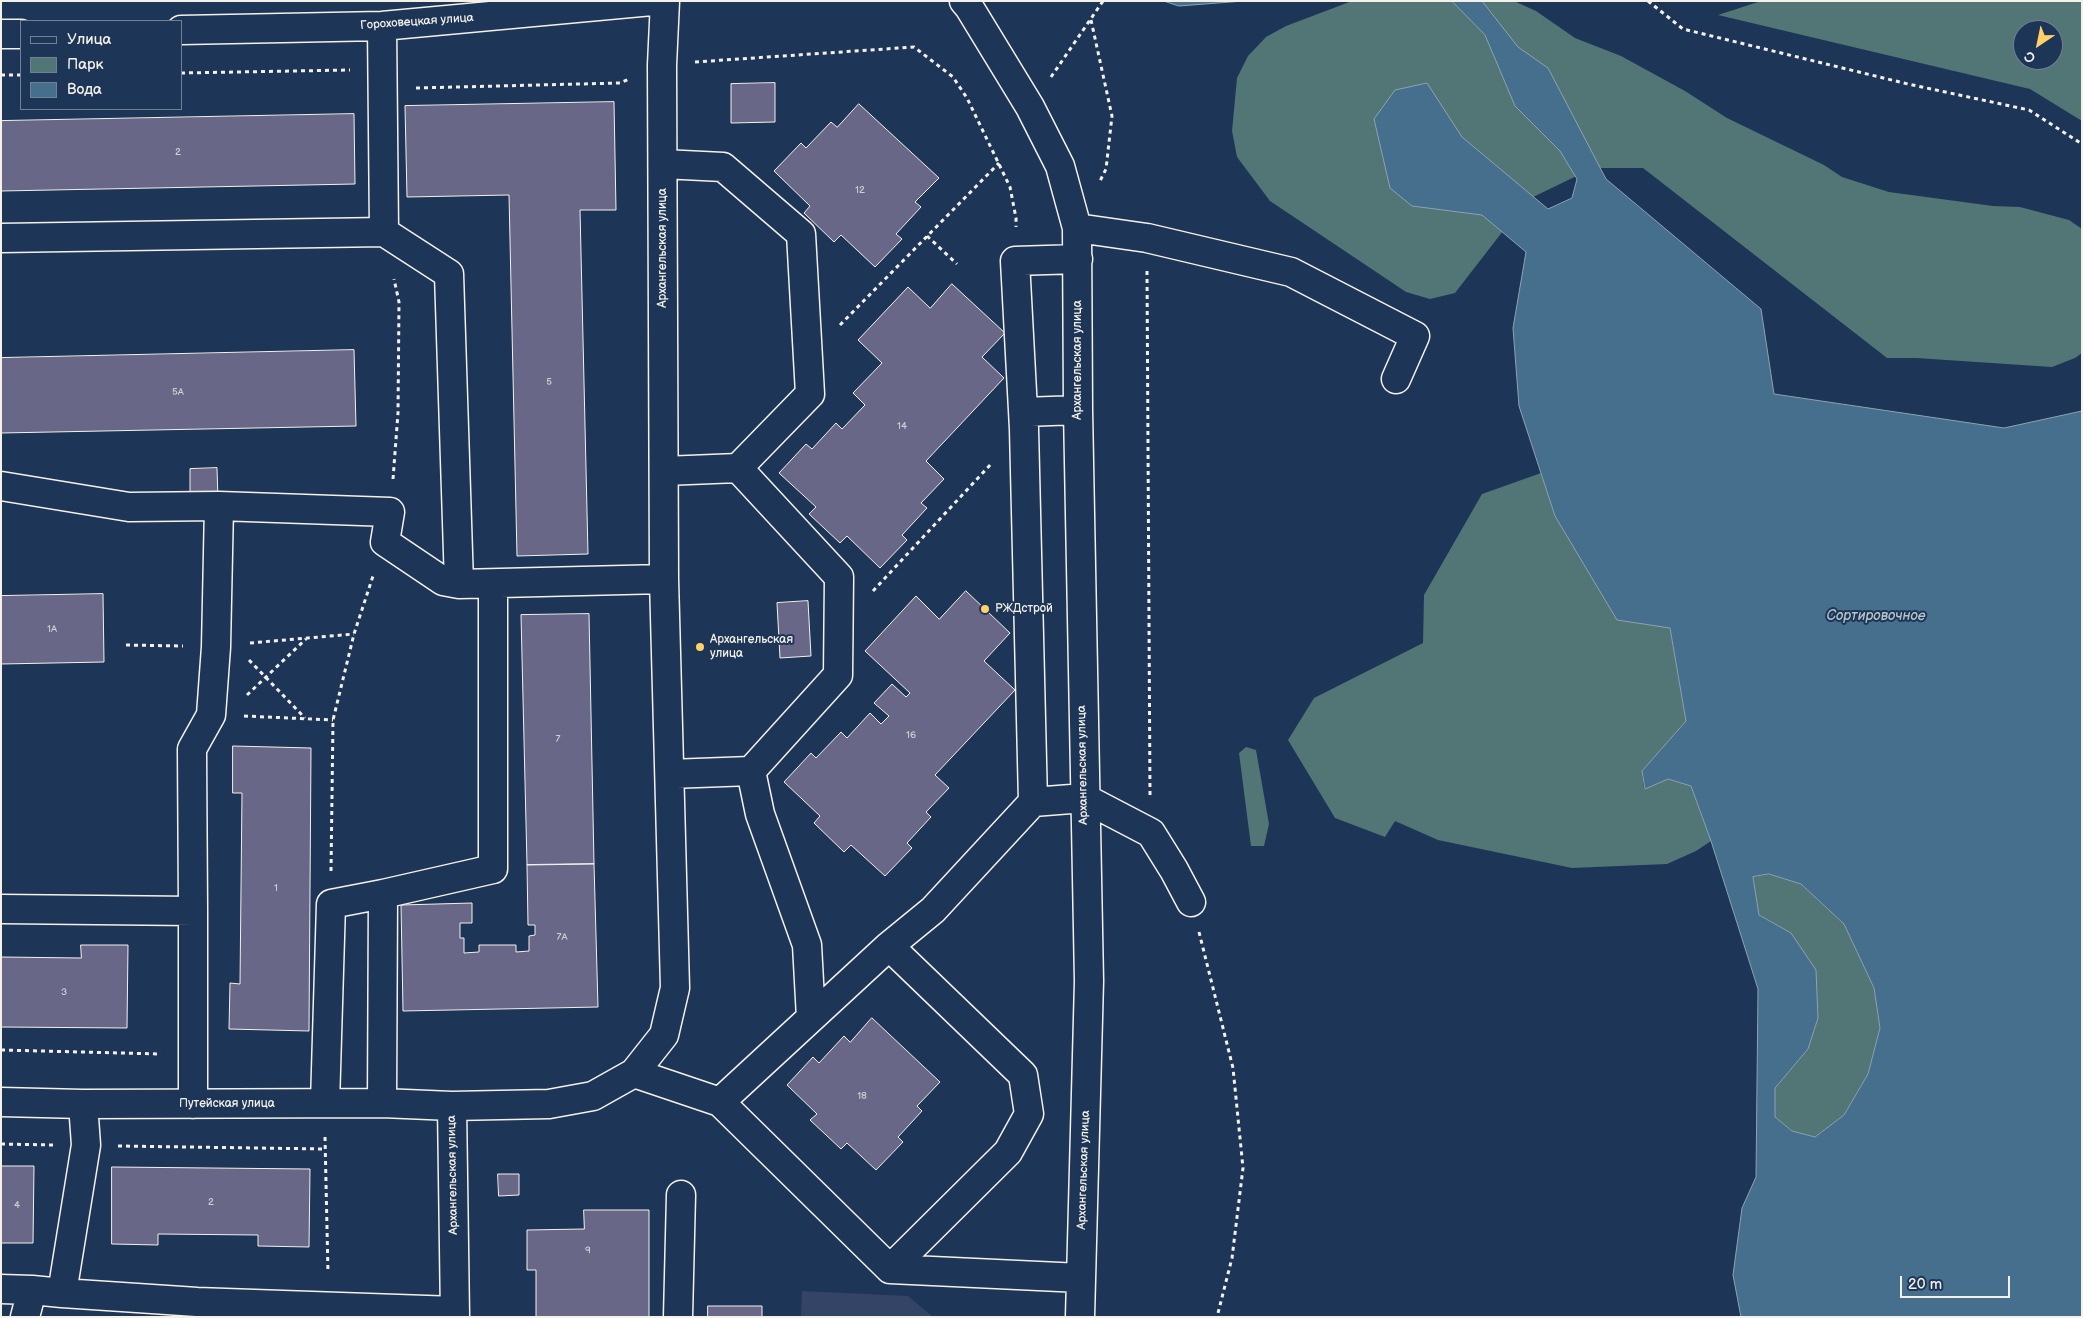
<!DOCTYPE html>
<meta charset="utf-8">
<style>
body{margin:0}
#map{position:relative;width:2083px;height:1318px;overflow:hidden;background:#1d3557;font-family:"Balsamiq Sans",sans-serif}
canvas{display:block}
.frame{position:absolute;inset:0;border:2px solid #f4f1e8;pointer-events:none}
.legend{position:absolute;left:20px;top:20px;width:162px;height:90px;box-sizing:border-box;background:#1d3557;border:1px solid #738091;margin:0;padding:6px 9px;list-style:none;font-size:15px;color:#f4f1e8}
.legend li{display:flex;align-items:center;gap:10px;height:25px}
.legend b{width:25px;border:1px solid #738091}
.north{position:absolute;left:2013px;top:20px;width:50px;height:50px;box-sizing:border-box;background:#1d3557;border:1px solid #738091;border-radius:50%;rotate:214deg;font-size:14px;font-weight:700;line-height:20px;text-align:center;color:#f4f1e8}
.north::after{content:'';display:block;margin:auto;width:18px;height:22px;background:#ffd166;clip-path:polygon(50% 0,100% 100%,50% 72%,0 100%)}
.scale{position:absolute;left:1900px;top:1276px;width:110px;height:22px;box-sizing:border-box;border:2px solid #f4f1e8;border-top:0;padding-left:6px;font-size:15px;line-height:18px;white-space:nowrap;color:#f4f1e8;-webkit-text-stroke:4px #1d3557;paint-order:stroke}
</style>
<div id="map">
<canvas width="2083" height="1318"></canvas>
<div class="frame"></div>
<ul class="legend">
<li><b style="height:6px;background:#1d3557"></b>Улица</li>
<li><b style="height:14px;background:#527576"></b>Парк</li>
<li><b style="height:14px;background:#466f8e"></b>Вода</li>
</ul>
<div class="north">С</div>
<div class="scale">20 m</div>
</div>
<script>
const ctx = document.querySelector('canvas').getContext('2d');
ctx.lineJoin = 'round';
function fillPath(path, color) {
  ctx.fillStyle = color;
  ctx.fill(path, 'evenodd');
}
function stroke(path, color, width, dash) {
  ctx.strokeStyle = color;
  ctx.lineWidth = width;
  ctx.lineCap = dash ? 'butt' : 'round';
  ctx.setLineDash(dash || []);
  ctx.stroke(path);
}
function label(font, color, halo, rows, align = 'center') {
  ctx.font = font + ' "Balsamiq Sans",sans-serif';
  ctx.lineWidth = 4;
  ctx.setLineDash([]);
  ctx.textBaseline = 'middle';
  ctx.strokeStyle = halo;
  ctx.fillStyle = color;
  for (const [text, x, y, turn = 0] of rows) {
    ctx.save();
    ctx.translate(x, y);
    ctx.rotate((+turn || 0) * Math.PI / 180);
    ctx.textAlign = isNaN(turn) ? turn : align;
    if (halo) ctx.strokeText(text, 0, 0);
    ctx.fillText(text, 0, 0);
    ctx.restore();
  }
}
fillPath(new Path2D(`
 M 802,1291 L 908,1296 L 933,1317 L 801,1317 Z`), '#344466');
fillPath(new Path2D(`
 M 1352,1 L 1514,1 L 1536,11 L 1575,38 L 1621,56 L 1685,91 L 1727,118 L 1824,165 L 1842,177 L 1889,192 L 1993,206 L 2020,207 L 2069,220 L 2082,229 L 2082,353 L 2075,358 L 2052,367 L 1916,358 L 1887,358 L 1643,168 L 1593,168 L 1527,200 L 1455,293 L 1430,299 L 1406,292 L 1270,201 L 1237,157 L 1232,131 L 1237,78 L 1248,56 L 1266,37 L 1286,26 Z
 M 1761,1 L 2082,1 L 2082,121 L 2030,89 L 1718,15 ZM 2023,30 L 2053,30 L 2053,60 L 2023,60 Z
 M 1541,473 L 1555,516 L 1670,628 L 1686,721 L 1642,771 L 1644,789 L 1668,779 L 1691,786 L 1711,841 L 1696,851 L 1667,864 L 1572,868 L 1438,840 L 1395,821 L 1385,837 L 1335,818 L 1288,740 L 1314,698 L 1423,643 L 1424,595 L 1482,494 Z
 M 1246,747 L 1256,750 L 1269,824 L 1264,846 L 1251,846 L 1239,753 Z
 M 1769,874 L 1801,884 L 1844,924 L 1874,988 L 1880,1028 L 1868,1074 L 1844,1115 L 1815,1137 L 1792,1131 L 1775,1117 L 1775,1088 L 1808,1049 L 1818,1018 L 1791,933 L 1759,915 L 1753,877 Z`), '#527576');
const water = new Path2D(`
 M 1164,1 L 1244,1 L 1179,6 Z
 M 1452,1 L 1482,1 L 1518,47 L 1548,68 L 1606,179 L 1761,309 L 1774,394 L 2004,428 L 2082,411 L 2082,1317 L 1741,1317 L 1733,1275 L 1742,1208 L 1756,1177 L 1758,989 L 1711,841 L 1691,786 L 1668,779 L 1645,789 L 1642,771 L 1686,721 L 1670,628 L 1617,620 L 1555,516 L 1519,406 L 1513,328 L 1526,252 L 1482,215 L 1412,206 L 1390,188 L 1374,119 L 1395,90 L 1427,83 L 1462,137 L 1548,209 L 1572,198 L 1577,179 L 1560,151 L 1515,106 L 1485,35 ZM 1769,874 L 1801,884 L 1844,924 L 1874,988 L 1880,1028 L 1868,1074 L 1844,1115 L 1815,1137 L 1792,1131 L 1775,1117 L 1775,1088 L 1808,1049 L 1818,1018 L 1816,970 L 1791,933 L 1759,915 L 1753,877 Z`);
fillPath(water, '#466f8e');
stroke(water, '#8ca3b2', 1);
const building = new Path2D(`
 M 775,83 L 775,122 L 731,123 L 731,84 Z
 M 614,102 L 616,210 L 580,210 L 588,554 L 517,556 L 509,195 L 407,197 L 405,106 Z
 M 859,104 L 939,178 L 915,202 L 921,207 L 896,234 L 902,239 L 875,267 L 841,235 L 834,242 L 804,213 L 810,206 L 774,171 L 801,143 L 806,148 L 831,122 L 837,127 Z
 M 354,114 L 355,184 L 1,191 L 1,121 Z
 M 952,284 L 1005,333 L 982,357 L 1004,378 L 926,461 L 944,479 L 921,503 L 927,508 L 902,535 L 907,540 L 880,568 L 847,536 L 840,543 L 809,514 L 816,507 L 779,473 L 806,444 L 812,449 L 836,423 L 842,429 L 865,405 L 853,393 L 882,363 L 858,340 L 908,287 L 930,308 Z
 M 354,350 L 356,426 L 1,433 L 1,358 Z
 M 217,468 L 218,499 L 190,499 L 190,469 Z
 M 966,591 L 1010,633 L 984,661 L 1015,690 L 935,775 L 949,788 L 926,812 L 931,817 L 907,843 L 912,848 L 885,876 L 851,845 L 844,852 L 814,823 L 820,816 L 784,782 L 811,753 L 816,758 L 841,732 L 847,738 L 870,713 L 881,724 L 889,716 L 874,703 L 892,684 L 906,697 L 910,693 L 865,651 L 916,596 L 939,619 Z
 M 103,594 L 104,662 L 1,664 L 1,596 Z
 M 808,601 L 811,656 L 780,658 L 777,603 Z
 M 589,614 L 594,864 L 527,865 L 521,615 Z
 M 233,746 L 311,748 L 309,1031 L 229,1029 L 230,983 L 240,984 L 242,793 L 233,793 Z
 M 594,864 L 598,1007 L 403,1011 L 401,905 L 472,903 L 472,923 L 460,923 L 460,938 L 464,938 L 464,953 L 479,952 L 479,945 L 516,945 L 516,952 L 529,951 L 529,936 L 535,935 L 535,925 L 528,925 L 527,865 Z
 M 81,945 L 128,945 L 127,1028 L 1,1027 L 1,957 L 81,958 Z
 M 872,1018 L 940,1082 L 917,1106 L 922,1111 L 898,1137 L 903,1142 L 876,1170 L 847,1143 L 841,1149 L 810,1120 L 817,1114 L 787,1085 L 813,1057 L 819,1063 L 844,1036 L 850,1042 Z
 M 1,1166 L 34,1166 L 33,1243 L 1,1243 Z
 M 112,1167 L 310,1169 L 309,1247 L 258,1246 L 258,1235 L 158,1234 L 158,1245 L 112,1244 Z
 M 498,1174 L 519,1174 L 519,1195 L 499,1196 Z
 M 584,1210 L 649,1210 L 649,1317 L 536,1317 L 536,1270 L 527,1270 L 527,1230 L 584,1229 Z
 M 708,1306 L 762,1306 L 762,1317 L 708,1317 Z`);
fillPath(building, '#696788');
stroke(building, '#f4f1e8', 1);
const minor = new Path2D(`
 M 964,1 L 969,7 L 1030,107 L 1060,166 L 1077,228 L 1078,410 L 1089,981 L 1080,1317
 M 382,26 L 384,232
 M 181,30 L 382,26 L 652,1
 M 1,34 L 21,34
 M 663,164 L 723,167 L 801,234 L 810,394 L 738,468 L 839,577 L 838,675 L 751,771 L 760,814 L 807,945 L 811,1018
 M 1077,228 L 1147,238 L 1291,272 L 1415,336 L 1396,379
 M 1,238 L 384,232 L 449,274 L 459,584
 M 1024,412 L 1078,410
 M 664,471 L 738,468
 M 1,486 L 129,507 L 219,506 L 216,647 L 211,715 L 192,749 L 193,911
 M 219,506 L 390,512 L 385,542 L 443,581 L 459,584 L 664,579
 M 670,774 L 751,771
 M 1033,802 L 1024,429 L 1015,261 L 1078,259
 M 1,909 L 193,911 L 193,1104
 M 889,946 L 1023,1075 L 1029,1114 L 1008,1152 L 890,1269
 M 634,1073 L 720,1102 L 889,946 L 933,910 L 1033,802 L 1084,798 L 1151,833 L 1174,870 L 1191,902
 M 1,1102 L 83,1104 L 382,1103 L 452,1106 L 549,1104 L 593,1096 L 634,1073 L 664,1035 L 675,988 L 664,579 L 662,65 L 665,1
 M 720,1102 L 890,1269 L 1081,1278
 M 325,1103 L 331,904 L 383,894
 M 382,1103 L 383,894 L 493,869 L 493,584
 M 452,1106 L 455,1317
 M 1,1289 L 32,1290 L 62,1293 L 197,1302 L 455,1311
 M 62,1293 L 86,1145 L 83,1104
 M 25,1317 L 32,1290
 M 678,1317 L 681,1195`);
stroke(minor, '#f4f1e8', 31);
stroke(new Path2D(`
 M 1648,1 L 1683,29 L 1908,84 L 2029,110 L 2082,144
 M 1091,20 L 1112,116 L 1106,169 L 1099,183
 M 695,62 L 914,47 L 953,77 L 967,98 L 1010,187 L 1016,218 L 1016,227
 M 181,73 L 350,70
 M 1,75 L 21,75
 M 1051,77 L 1103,1
 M 416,88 L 620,83 L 629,79
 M 927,236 L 957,264
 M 1147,271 L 1150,795
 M 840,325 L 999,163
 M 393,479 L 398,413 L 399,302 L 394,279
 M 873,591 L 991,464
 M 250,643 L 354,634
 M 126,645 L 183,646
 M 249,660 L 305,718
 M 247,695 L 306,639
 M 244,716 L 333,720
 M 331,871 L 333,720 L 354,634 L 374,573
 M 1199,932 L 1233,1068 L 1243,1168 L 1232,1258 L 1217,1317
 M 1,1050 L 161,1054
 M 325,1137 L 328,1273
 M 1,1144 L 54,1145
 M 118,1146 L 325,1149`), '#f4f1e8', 3, [4, 4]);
stroke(minor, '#1d3557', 28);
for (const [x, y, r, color] of [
 [985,609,5,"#ffd166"],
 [700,647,5,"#ffd166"]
]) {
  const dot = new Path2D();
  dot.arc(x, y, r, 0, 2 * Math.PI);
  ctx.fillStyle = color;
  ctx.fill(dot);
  stroke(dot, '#1d3557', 2);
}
label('10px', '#d1ced0', null, [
 ["2",178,152],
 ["12",860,190],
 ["5",549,382],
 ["5А",178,392],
 ["14",902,426],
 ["1А",52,629],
 ["16",911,735],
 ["7",558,739],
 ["1",276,888],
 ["7А",562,937],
 ["3",64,992],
 ["18",862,1096],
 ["2",211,1202],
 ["4",17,1205],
 ["9",588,1250]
]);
label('12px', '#f4f1e8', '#1d3557', [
 ["Гороховецкая улица",417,22,-4],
 ["Архангельская улица",663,248,-90],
 ["Архангельская улица",1078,360,-90],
 ["Архангельская улица",1083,765,-91],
 ["Путейская улица",227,1104],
 ["Архангельская улица",1084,1170,-88],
 ["Архангельская улица",453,1175,-91]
]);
label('12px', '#f4f1e8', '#1d3557', [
 ["РЖДстрой",995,609],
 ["Архангельская",710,640],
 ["улица",710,654]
], 'left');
label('italic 14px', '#b7c4c8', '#1d3557', [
 ["Сортировочное",1876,616]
]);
</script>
